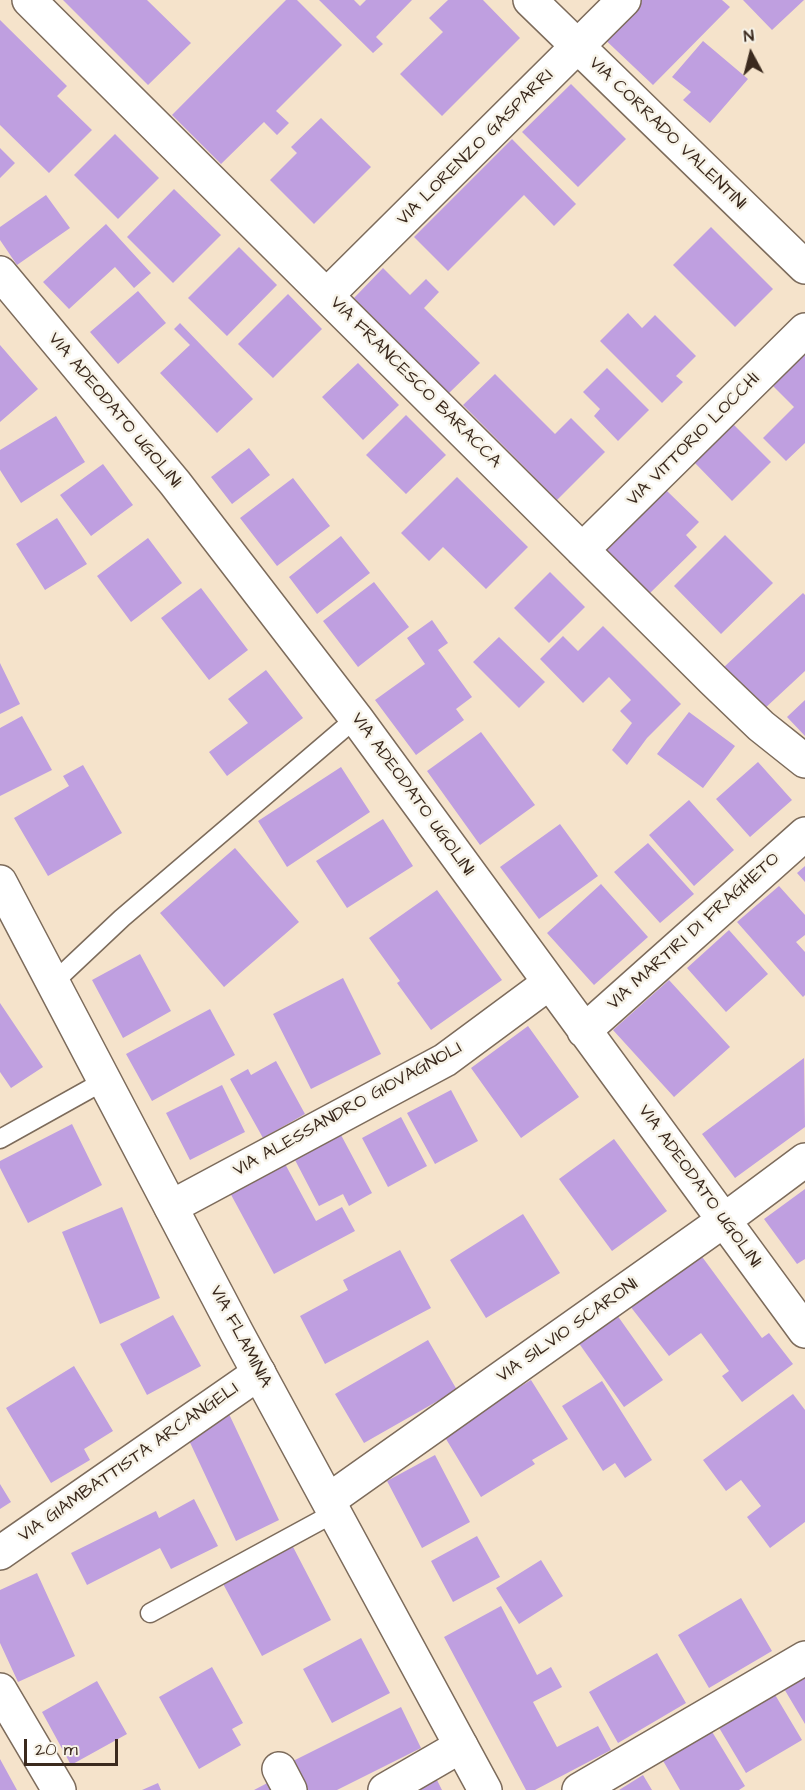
<!DOCTYPE html>
<style>
body{margin:0}
#map{position:relative;width:805px;height:1790px;overflow:hidden;background:#f5e3cb;font-family:"Architects Daughter",sans-serif}
canvas{display:block}
.north{position:absolute;left:721px;top:24px;width:60px;height:60px;-webkit-text-stroke:4px #f7f3e8;paint-order:stroke;rotate:353deg;font-size:16px;font-weight:700;line-height:24px;text-align:center;color:#3b2a1e}
.north::after{content:'';display:block;margin:auto;width:21px;height:27px;background:#3b2a1e;clip-path:polygon(50% 0,100% 100%,50% 72%,0 100%)}
.scale{position:absolute;left:24px;top:1739px;width:94px;height:27px;box-sizing:border-box;border:3px solid #3b2a1e;border-top:0;padding-left:8px;font-size:18px;line-height:21px;white-space:nowrap;color:#3b2a1e;-webkit-text-stroke:4px #f7f3e8;paint-order:stroke}
</style>
<div id="map">
<canvas width="805" height="1790"></canvas>
<div class="north">N</div>
<div class="scale">20 m</div>
</div>
<script>
const ctx = document.querySelector('canvas').getContext('2d');
ctx.lineJoin = 'round';
function fillPath(path, color) {
  ctx.fillStyle = color;
  ctx.fill(path, 'evenodd');
}
function stroke(path, color, width, dash) {
  ctx.strokeStyle = color;
  ctx.lineWidth = width;
  ctx.lineCap = dash ? 'butt' : 'round';
  ctx.setLineDash(dash || []);
  ctx.stroke(path);
}
function label(font, color, halo, rows, align = 'center') {
  ctx.font = font + ' "Architects Daughter",sans-serif';
  ctx.lineWidth = 5;
  ctx.setLineDash([]);
  ctx.textBaseline = 'middle';
  ctx.strokeStyle = halo;
  ctx.fillStyle = color;
  for (const [text, x, y, turn = 0] of rows) {
    ctx.save();
    ctx.translate(x, y);
    ctx.rotate((+turn || 0) * Math.PI / 180);
    ctx.textAlign = isNaN(turn) ? turn : align;
    if (halo) ctx.strokeText(text, 0, 0);
    ctx.fillText(text, 0, 0);
    ctx.restore();
  }
}
fillPath(new Path2D(`
 M 63,0 L 147,0 L 191,43 L 148,85 Z
 M 286,0 L 297,0 L 342,45 L 276,111 L 289,123 L 277,135 L 264,122 L 221,164 L 172,115 Z
 M 319,0 L 354,0 L 360,6 L 366,0 L 412,0 L 376,37 L 383,44 L 373,53 Z
 M 448,0 L 483,0 L 520,38 L 442,116 L 400,74 L 443,32 L 429,18 Z
 M 628,0 L 722,0 L 730,7 L 653,85 L 597,32 Z
 M 743,0 L 804,0 L 772,30 Z
 M 0,20 L 67,86 L 57,96 L 92,130 L 49,173 L 0,125 Z
 M 703,41 L 748,79 L 710,123 L 683,100 L 691,92 L 672,77 Z
 M 571,84 L 626,139 L 578,187 L 522,132 Z
 M 321,118 L 371,167 L 314,224 L 270,180 L 297,153 L 291,147 Z
 M 115,134 L 159,178 L 118,219 L 74,175 Z
 M 512,139 L 576,204 L 554,226 L 524,195 L 448,271 L 414,237 Z
 M 0,148 L 15,163 L 0,178 Z
 M 174,189 L 221,235 L 173,283 L 127,237 Z
 M 46,195 L 70,228 L 17,265 L 0,240 L 0,227 Z
 M 106,224 L 151,273 L 134,288 L 115,267 L 69,309 L 43,282 Z
 M 711,227 L 773,289 L 735,327 L 673,265 Z
 M 239,247 L 277,285 L 227,336 L 188,298 Z
 M 383,268 L 410,295 L 426,279 L 439,292 L 424,308 L 480,363 L 449,393 L 354,298 Z
 M 138,291 L 166,323 L 118,364 L 90,332 Z
 M 288,294 L 322,329 L 273,378 L 238,344 Z
 M 628,313 L 642,328 L 655,315 L 696,356 L 676,376 L 683,382 L 662,403 L 600,341 Z
 M 180,323 L 253,399 L 217,433 L 160,373 L 190,345 L 174,329 Z
 M 0,345 L 38,389 L 0,422 Z
 M 805,345 L 805,443 L 786,461 L 763,438 L 794,407 L 768,381 Z
 M 358,363 L 399,405 L 363,440 L 322,397 Z
 M 607,368 L 649,410 L 618,441 L 594,416 L 600,409 L 583,392 Z
 M 495,374 L 555,434 L 571,418 L 605,452 L 557,500 L 463,405 Z
 M 406,415 L 446,455 L 406,494 L 366,455 Z
 M 56,416 L 85,462 L 21,503 L 0,470 L 0,450 Z
 M 732,423 L 771,462 L 732,501 L 694,462 Z
 M 249,448 L 270,475 L 232,504 L 211,477 Z
 M 103,464 L 133,505 L 91,536 L 60,495 Z
 M 457,477 L 528,547 L 486,589 L 443,547 L 429,561 L 401,533 Z
 M 293,478 L 330,526 L 277,566 L 240,518 Z
 M 666,490 L 699,522 L 686,535 L 697,547 L 649,594 L 605,551 Z
 M 57,518 L 87,564 L 45,590 L 16,544 Z
 M 725,535 L 773,583 L 721,634 L 674,586 Z
 M 341,536 L 370,573 L 317,614 L 289,577 Z
 M 148,538 L 182,583 L 131,622 L 97,576 Z
 M 550,572 L 585,607 L 549,643 L 514,608 Z
 M 374,582 L 409,627 L 358,667 L 323,621 Z
 M 201,588 L 248,650 L 209,680 L 161,618 Z
 M 803,593 L 805,595 L 805,671 L 763,710 L 723,668 Z
 M 432,620 L 448,643 L 438,650 L 472,697 L 456,709 L 464,720 L 416,755 L 375,700 L 425,664 L 407,638 Z
 M 603,626 L 681,704 L 647,738 L 627,765 L 612,750 L 632,723 L 620,711 L 631,700 L 609,677 L 583,703 L 540,659 L 563,636 L 578,651 Z
 M 499,637 L 545,682 L 519,708 L 473,662 Z
 M 0,663 L 20,704 L 0,714 Z
 M 266,670 L 303,718 L 227,776 L 209,752 L 248,723 L 228,699 Z
 M 805,700 L 805,736 L 787,717 Z
 M 689,712 L 735,746 L 703,788 L 657,754 Z
 M 22,716 L 52,770 L 0,796 L 0,728 Z
 M 481,732 L 535,805 L 480,845 L 427,771 Z
 M 758,762 L 792,800 L 750,837 L 716,799 Z
 M 83,765 L 122,833 L 48,876 L 14,818 L 69,786 L 63,776 Z
 M 341,767 L 370,812 L 287,867 L 258,821 Z
 M 689,800 L 734,850 L 694,886 L 649,835 Z
 M 383,819 L 413,866 L 347,908 L 316,861 Z
 M 560,824 L 598,876 L 539,919 L 500,867 Z
 M 648,843 L 694,894 L 660,923 L 614,872 Z
 M 235,848 L 299,922 L 224,987 L 160,913 Z
 M 805,866 L 805,882 L 797,873 Z
 M 601,884 L 648,937 L 594,985 L 547,933 Z
 M 779,886 L 805,915 L 805,935 L 796,942 L 805,952 L 805,995 L 803,997 L 737,922 Z
 M 437,890 L 502,980 L 431,1030 L 397,983 L 400,981 L 369,938 Z
 M 729,930 L 768,974 L 726,1012 L 687,968 Z
 M 140,954 L 171,1011 L 123,1038 L 92,980 Z
 M 343,978 L 381,1054 L 311,1089 L 273,1014 Z
 M 669,980 L 730,1047 L 674,1097 L 613,1030 Z
 M 0,1003 L 43,1067 L 11,1088 L 0,1072 Z
 M 210,1009 L 235,1055 L 152,1101 L 126,1054 Z
 M 528,1026 L 579,1097 L 521,1138 L 471,1068 Z
 M 804,1058 L 805,1127 L 735,1178 L 702,1134 Z
 M 276,1061 L 305,1114 L 263,1138 L 230,1079 L 248,1069 L 251,1075 Z
 M 222,1085 L 245,1132 L 190,1160 L 166,1113 Z
 M 451,1090 L 478,1141 L 435,1164 L 407,1113 Z
 M 401,1117 L 427,1166 L 388,1187 L 362,1138 Z
 M 72,1124 L 102,1185 L 28,1223 L 0,1168 L 0,1161 Z
 M 341,1135 L 372,1193 L 349,1206 L 343,1194 L 319,1206 L 295,1160 Z
 M 614,1139 L 667,1211 L 612,1251 L 559,1179 Z
 M 284,1162 L 316,1221 L 342,1207 L 355,1231 L 274,1274 L 229,1191 Z
 M 805,1189 L 805,1259 L 797,1264 L 764,1219 Z
 M 122,1207 L 160,1298 L 100,1324 L 62,1232 Z
 M 523,1214 L 560,1273 L 486,1318 L 450,1260 Z
 M 400,1250 L 431,1308 L 325,1364 L 300,1316 L 348,1290 L 343,1280 Z
 M 700,1254 L 762,1338 L 769,1333 L 793,1364 L 742,1402 L 722,1376 L 729,1371 L 701,1333 L 669,1356 L 630,1306 Z
 M 173,1315 L 201,1366 L 147,1395 L 120,1344 Z
 M 617,1315 L 663,1380 L 624,1407 L 578,1342 Z
 M 428,1340 L 457,1390 L 364,1443 L 335,1394 Z
 M 74,1366 L 113,1431 L 84,1449 L 90,1460 L 51,1483 L 6,1408 Z
 M 531,1380 L 568,1439 L 532,1460 L 535,1464 L 481,1497 L 443,1434 Z
 M 602,1381 L 652,1460 L 625,1478 L 615,1463 L 603,1471 L 562,1406 Z
 M 793,1394 L 805,1410 L 805,1522 L 770,1548 L 747,1517 L 761,1506 L 741,1480 L 726,1491 L 703,1460 Z
 M 229,1414 L 279,1520 L 236,1541 L 186,1434 Z
 M 435,1455 L 470,1522 L 422,1548 L 387,1481 Z
 M 0,1484 L 11,1502 L 0,1509 Z
 M 194,1499 L 218,1546 L 171,1569 L 160,1548 L 87,1585 L 71,1553 L 156,1511 L 159,1518 Z
 M 477,1536 L 500,1577 L 453,1602 L 431,1561 Z
 M 291,1543 L 331,1620 L 262,1656 L 221,1580 Z
 M 541,1560 L 563,1596 L 519,1624 L 496,1588 Z
 M 37,1573 L 75,1656 L 18,1682 L 0,1643 L 0,1590 Z
 M 741,1598 L 772,1651 L 709,1688 L 678,1635 Z
 M 501,1606 L 537,1675 L 551,1667 L 562,1687 L 533,1702 L 557,1747 L 598,1726 L 611,1750 L 535,1790 L 526,1790 L 444,1637 Z
 M 361,1638 L 390,1693 L 332,1723 L 303,1669 Z
 M 657,1653 L 686,1703 L 618,1743 L 589,1692 Z
 M 212,1667 L 243,1723 L 232,1729 L 241,1745 L 199,1769 L 159,1697 Z
 M 805,1674 L 805,1724 L 783,1687 Z
 M 97,1681 L 127,1734 L 71,1765 L 42,1712 Z
 M 774,1693 L 802,1740 L 746,1773 L 718,1726 Z
 M 401,1707 L 421,1748 L 337,1790 L 308,1790 L 293,1761 Z
 M 711,1730 L 745,1786 L 739,1790 L 680,1790 L 662,1759 Z
 M 0,1759 L 17,1790 L 0,1790 Z
 M 643,1775 L 652,1790 L 619,1790 Z
 M 435,1776 L 442,1790 L 407,1790 Z
 M 275,1779 L 280,1790 L 254,1790 Z
 M 158,1783 L 161,1790 L 142,1790 Z`), '#bf9fe0');
const lane = new Path2D(`
 M 53,983 L 122,918 L 356,718
 M 0,1139 L 104,1081
 M 150,1613 L 336,1512`);
const street = new Path2D(`
 M 29,0 L 713,680 L 761,726 L 805,761
 M 530,0 L 805,267
 M 0,273 L 175,483 L 356,718 L 805,1331
 M 327,295 L 624,0
 M 582,550 L 805,330
 M 584,1031 L 805,834
 M 171,1207 L 445,1060 L 549,983
 M 329,1500 L 723,1221 L 805,1160
 M 0,1553 L 259,1373
 M 0,1690 L 59,1790
 M 279,1769 L 290,1790
 M 385,1790 L 461,1746
 M 579,1790 L 805,1658`);
const secondary = new Path2D(`
 M 0,882 L 237,1333 L 485,1790`);
stroke(lane, '#7c6b5b', 21);
stroke(street, '#7c6b5b', 36);
stroke(secondary, '#7c6b5b', 36);
stroke(lane, '#fff', 18);
stroke(street, '#fff', 33);
stroke(secondary, '#fff', 33);
label('18px', '#3b2a1e', '#f7f3e8', [
 ["VIA CORRADO VALENTINI",667,134,44],
 ["VIA LORENZO GASPARRI",476,148,-45],
 ["VIA FRANCESCO BARACCA",415,383,45],
 ["VIA ADEODATO UGOLINI",114,411,50],
 ["VIA VITTORIO LOCCHI",694,440,-45],
 ["VIA ADEODATO UGOLINI",412,795,54],
 ["VIA MARTIRI DI FRAGHETO",694,932,-42],
 ["VIA ALESSANDRO GIOVAGNOLI",348,1110,-29],
 ["VIA ADEODATO UGOLINI",699,1187,54],
 ["VIA SILVIO SCARONI",568,1331,-35],
 ["VIA FLAMINIA",240,1337,62],
 ["VIA GIAMBATTISTA ARCANGELI",129,1463,-35]
]);
</script>
